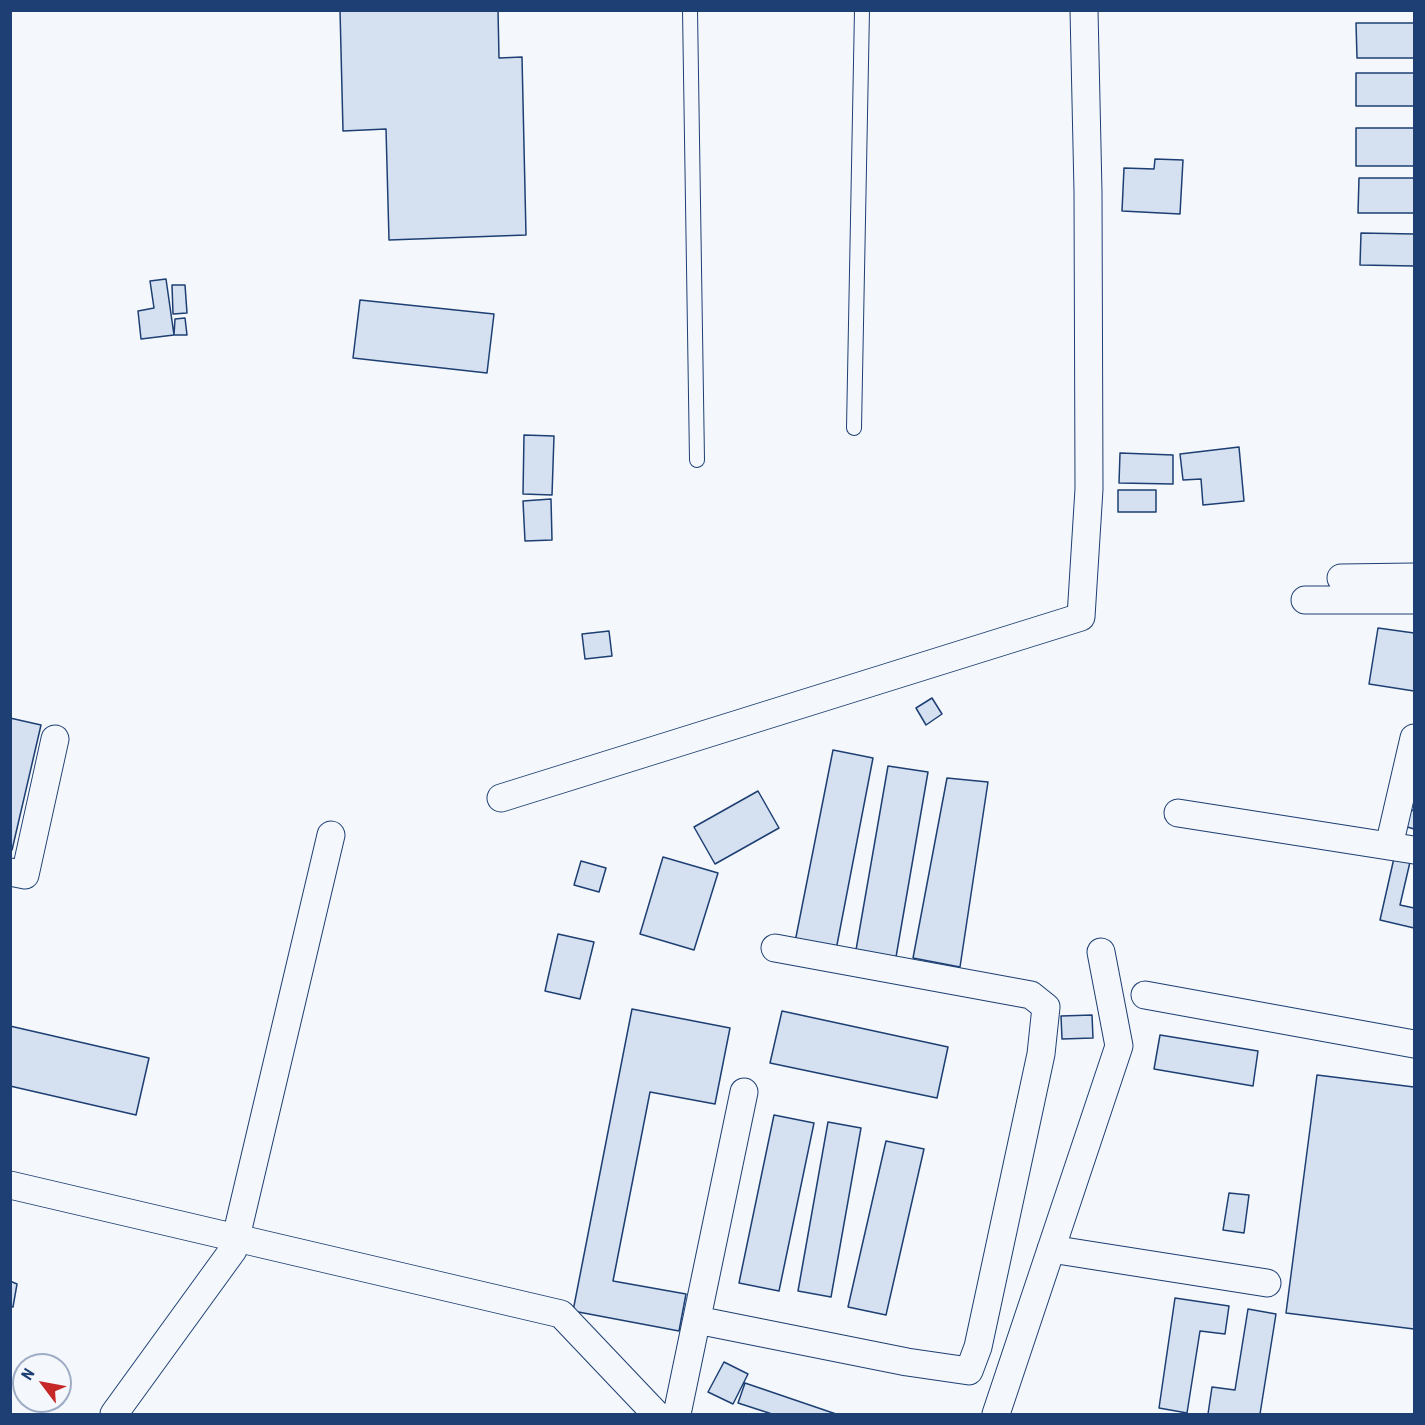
<!DOCTYPE html>
<style>
body{margin:0}
#map{position:relative;width:1425px;height:1425px;overflow:hidden;background:#f4f7fb;font-family:"Roboto Condensed",sans-serif}
canvas{display:block}
.frame{position:absolute;inset:0;border:12px solid #1d3f73;pointer-events:none}
.north{position:absolute;left:12px;top:1353px;width:60px;height:60px;box-sizing:border-box;background:#f4f7fb;border:2px solid #9eadc5;border-radius:50%;rotate:302deg;font-size:16px;font-weight:700;line-height:24px;text-align:center;color:#1d3f73}
.north::after{content:'';display:block;margin:auto;width:21px;height:27px;background:#c62828;clip-path:polygon(50% 0,100% 100%,50% 72%,0 100%)}
</style>
<div id="map">
<canvas width="1425" height="1425"></canvas>
<div class="frame"></div>
<div class="north">N</div>
</div>
<script>
const ctx = document.querySelector('canvas').getContext('2d');
ctx.lineJoin = 'round';
function fillPath(path, color) {
  ctx.fillStyle = color;
  ctx.fill(path, 'evenodd');
}
function stroke(path, color, width, dash) {
  ctx.strokeStyle = color;
  ctx.lineWidth = width;
  ctx.lineCap = dash ? 'butt' : 'round';
  ctx.setLineDash(dash || []);
  ctx.stroke(path);
}
const building = new Path2D(`
 M 340,10 L 498,10 L 499,58 L 522,57 L 526,235 L 389,240 L 386,129 L 343,131 Z
 M 1356,23 L 1414,23 L 1414,58 L 1357,58 Z
 M 1356,73 L 1414,73 L 1414,106 L 1356,106 Z
 M 1356,128 L 1414,128 L 1414,166 L 1356,166 Z
 M 1155,159 L 1183,160 L 1180,214 L 1122,211 L 1124,168 L 1154,169 Z
 M 1359,178 L 1414,178 L 1414,213 L 1358,213 Z
 M 1361,233 L 1414,234 L 1414,266 L 1360,265 Z
 M 166,279 L 174,335 L 141,339 L 138,311 L 154,308 L 150,281 Z
 M 172,285 L 185,285 L 187,313 L 173,314 Z
 M 360,300 L 494,314 L 487,373 L 353,358 Z
 M 185,318 L 187,335 L 174,335 L 175,319 Z
 M 524,435 L 554,436 L 552,495 L 523,494 Z
 M 1239,447 L 1244,501 L 1203,505 L 1201,479 L 1183,480 L 1180,454 Z
 M 1120,453 L 1173,455 L 1173,484 L 1119,483 Z
 M 1118,490 L 1156,490 L 1156,512 L 1118,512 Z
 M 551,499 L 552,540 L 525,541 L 523,501 Z
 M 1378,628 L 1414,633 L 1414,691 L 1369,684 Z
 M 609,631 L 612,656 L 585,659 L 582,634 Z
 M 932,698 L 942,714 L 926,725 L 916,708 Z
 M 10,718 L 41,725 L 12,850 L 10,850 Z
 M 833,750 L 873,758 L 836,950 L 795,942 Z
 M 888,766 L 928,772 L 896,957 L 856,950 Z
 M 947,778 L 988,782 L 960,967 L 913,958 Z
 M 758,791 L 779,828 L 715,864 L 694,827 Z
 M 1410,809 L 1414,811 L 1414,829 L 1404,826 Z
 M 663,857 L 718,873 L 694,950 L 640,934 Z
 M 1394,858 L 1410,862 L 1400,905 L 1414,908 L 1414,928 L 1380,920 Z
 M 581,861 L 606,868 L 599,892 L 574,885 Z
 M 558,934 L 594,942 L 580,999 L 545,991 Z
 M 632,1009 L 730,1028 L 715,1104 L 650,1092 L 613,1281 L 686,1294 L 679,1331 L 573,1311 Z
 M 782,1011 L 948,1047 L 937,1098 L 770,1063 Z
 M 1092,1015 L 1093,1038 L 1062,1039 L 1061,1016 Z
 M 10,1026 L 149,1058 L 136,1115 L 10,1086 Z
 M 1160,1035 L 1258,1051 L 1253,1086 L 1154,1069 Z
 M 1317,1075 L 1414,1087 L 1414,1329 L 1286,1313 Z
 M 774,1115 L 814,1123 L 779,1291 L 739,1283 Z
 M 828,1122 L 861,1128 L 831,1297 L 798,1291 Z
 M 886,1141 L 924,1149 L 886,1315 L 848,1307 Z
 M 1229,1193 L 1249,1195 L 1244,1233 L 1223,1230 Z
 M 10,1281 L 17,1284 L 13,1307 L 10,1306 Z
 M 1175,1298 L 1229,1306 L 1225,1334 L 1200,1331 L 1187,1413 L 1159,1408 Z
 M 1248,1309 L 1276,1314 L 1260,1414 L 1208,1414 L 1212,1387 L 1235,1390 Z
 M 724,1362 L 748,1374 L 733,1404 L 708,1392 Z
 M 745,1383 L 836,1414 L 772,1414 L 738,1403 Z`);
fillPath(building, '#d5e0f0');
stroke(building, '#1d3f73', 1.5);
const lane = new Path2D(`
 M 690,10 L 697,460
 M 854,428 L 862,10`);
const street = new Path2D(`
 M 1341,578 L 1414,577
 M 1305,600 L 1414,600
 M 501,798 L 1081,617 L 1089,489 L 1088,192 L 1084,10
 M 1178,813 L 1414,850
 M 1389,846 L 1414,738
 M 10,872 L 25,875 L 55,739
 M 1145,995 L 1414,1044
 M 10,1185 L 561,1314 L 656,1414
 M 1051,1249 L 1267,1283
 M 697,1320 L 907,1362 L 969,1371 L 978,1347 L 1041,1054 L 1046,1007 L 1031,995 L 775,948
 M 114,1414 L 233,1250 L 331,835
 M 677,1414 L 744,1092
 M 996,1414 L 1119,1046 L 1101,952`);
stroke(lane, '#1d3f73', 16);
stroke(street, '#1d3f73', 29);
stroke(lane, '#f4f7fb', 14);
stroke(street, '#f4f7fb', 27);
</script>
